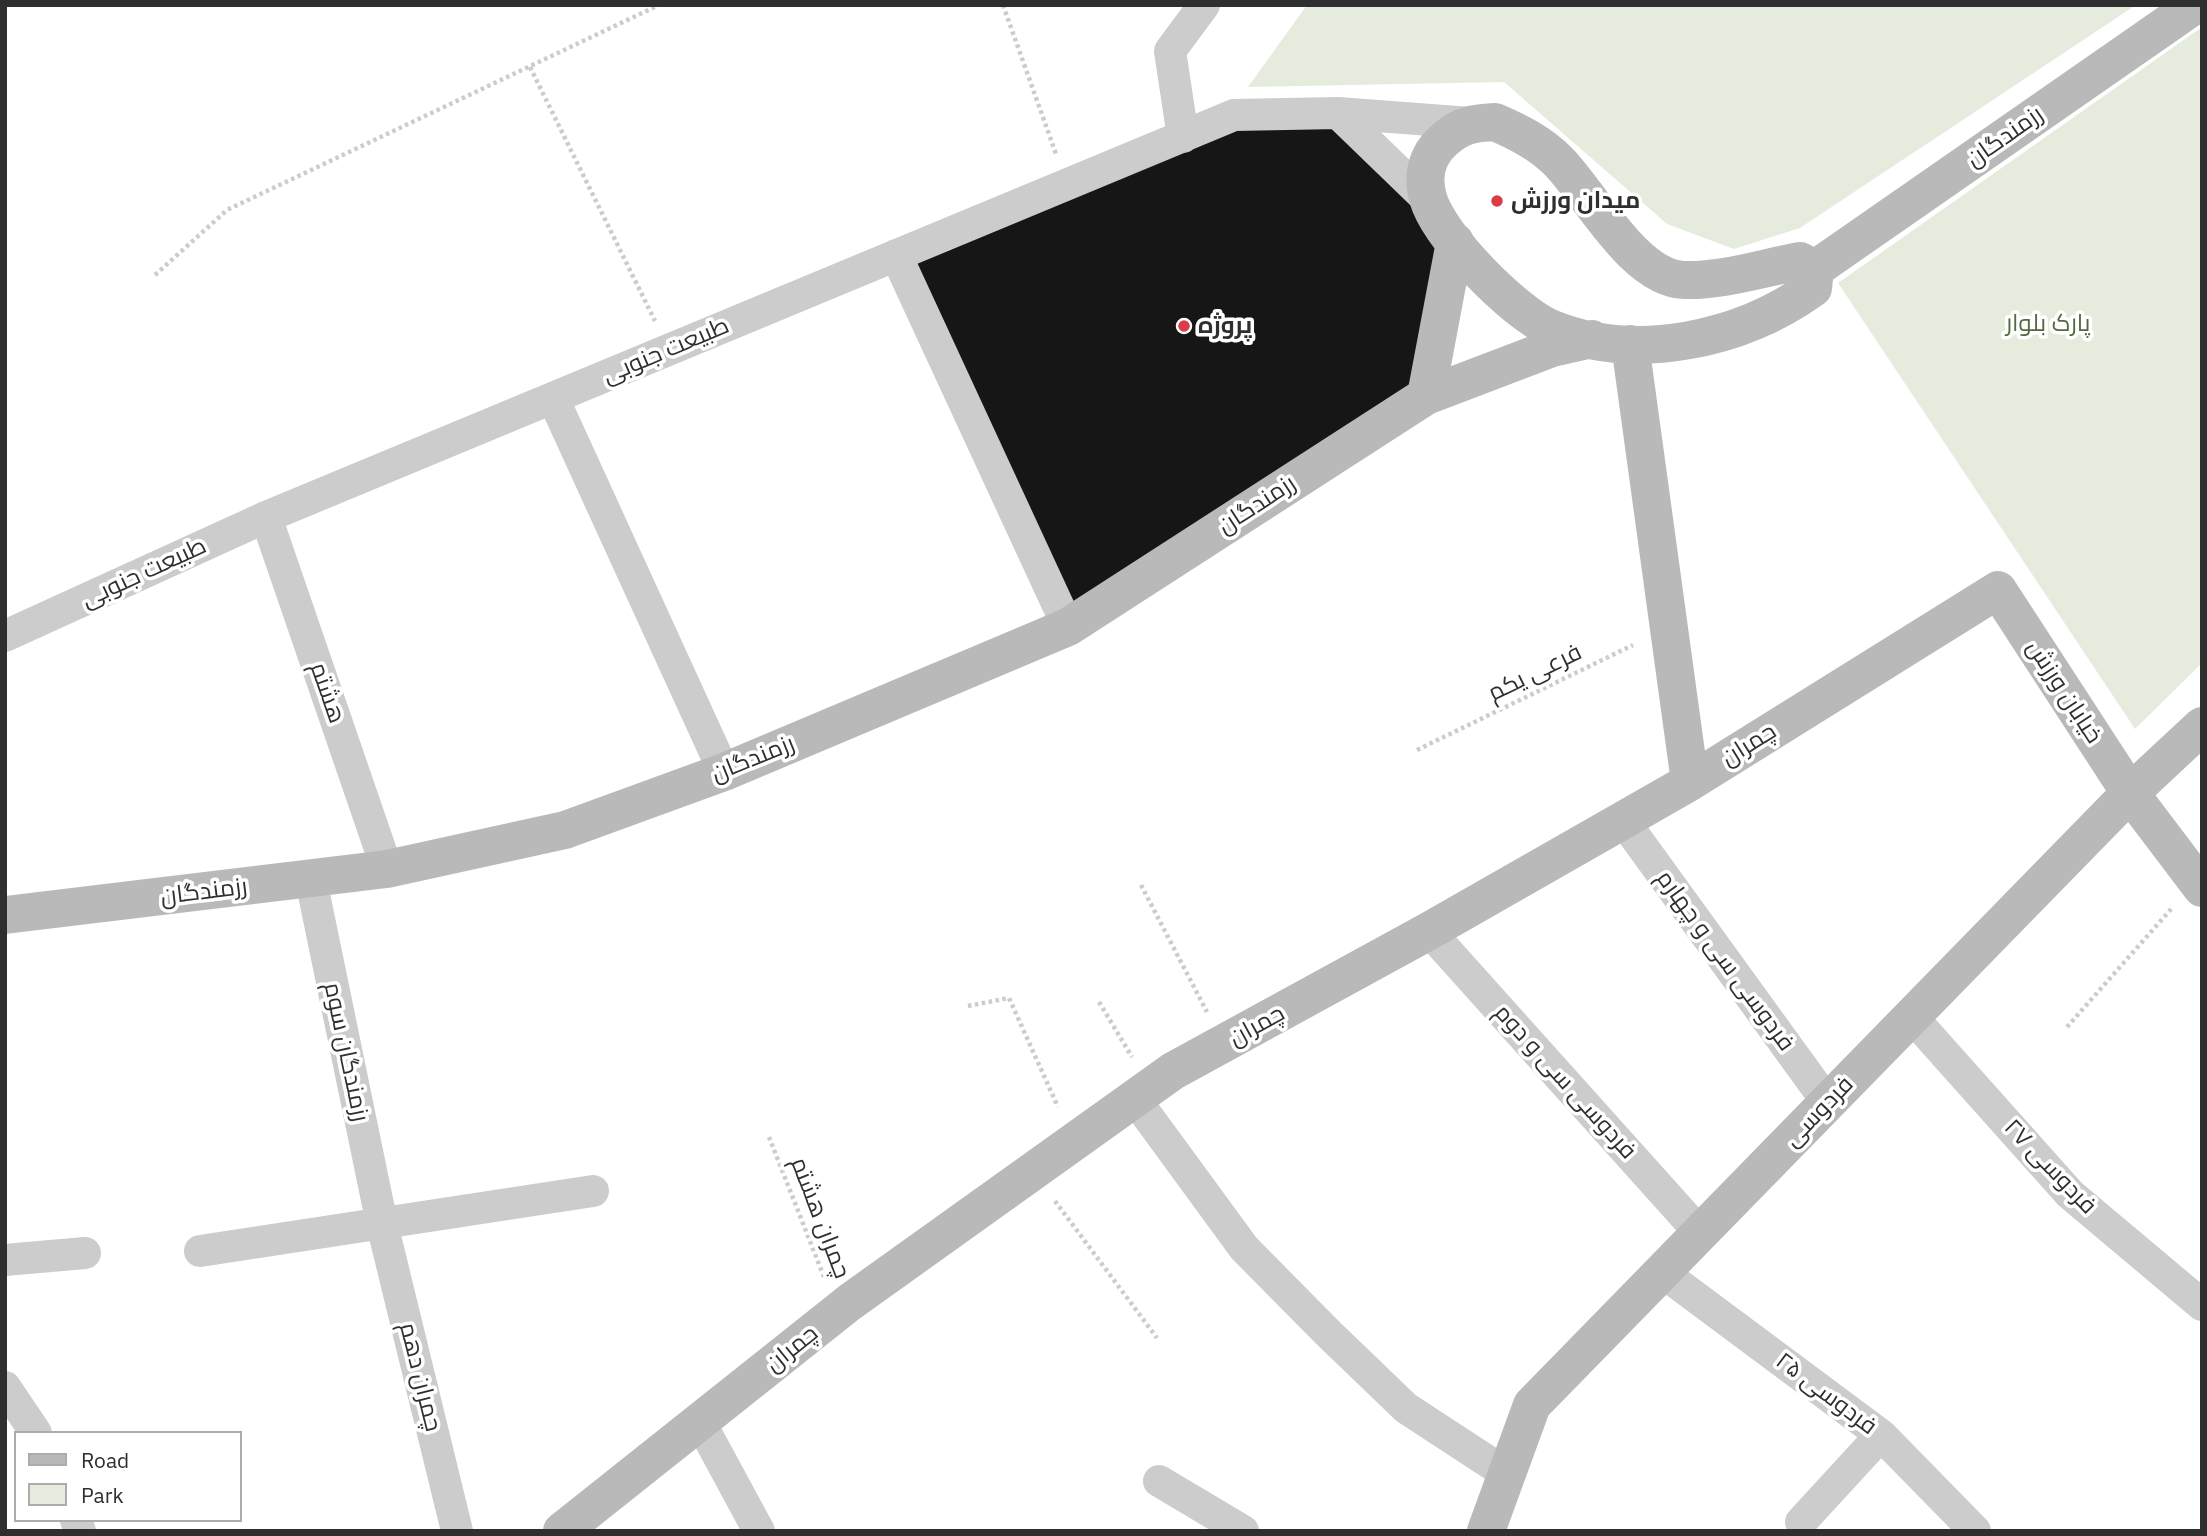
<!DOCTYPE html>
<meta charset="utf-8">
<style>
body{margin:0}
#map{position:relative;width:2207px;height:1536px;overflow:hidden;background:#fff;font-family:"IBM Plex Sans",sans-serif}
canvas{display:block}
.frame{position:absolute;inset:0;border:7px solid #2f2f2f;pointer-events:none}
.legend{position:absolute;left:14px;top:1431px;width:228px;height:91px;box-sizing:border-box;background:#fff;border:2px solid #acacac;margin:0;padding:9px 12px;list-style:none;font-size:21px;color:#2f2f2f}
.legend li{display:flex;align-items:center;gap:14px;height:35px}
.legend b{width:35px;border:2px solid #acacac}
</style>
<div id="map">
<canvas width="2207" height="1536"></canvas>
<div class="frame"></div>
<ul class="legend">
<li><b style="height:9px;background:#b9b9b9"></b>Road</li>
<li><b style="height:19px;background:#e5ecde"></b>Park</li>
</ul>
</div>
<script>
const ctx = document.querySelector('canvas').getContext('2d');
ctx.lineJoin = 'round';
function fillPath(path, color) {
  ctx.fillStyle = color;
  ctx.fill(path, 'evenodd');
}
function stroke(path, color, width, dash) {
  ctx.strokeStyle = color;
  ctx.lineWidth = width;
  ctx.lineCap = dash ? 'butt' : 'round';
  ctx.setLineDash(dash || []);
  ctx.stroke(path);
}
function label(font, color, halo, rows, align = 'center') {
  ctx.font = font + ' "IBM Plex Sans",Cairo,sans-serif';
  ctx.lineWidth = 7;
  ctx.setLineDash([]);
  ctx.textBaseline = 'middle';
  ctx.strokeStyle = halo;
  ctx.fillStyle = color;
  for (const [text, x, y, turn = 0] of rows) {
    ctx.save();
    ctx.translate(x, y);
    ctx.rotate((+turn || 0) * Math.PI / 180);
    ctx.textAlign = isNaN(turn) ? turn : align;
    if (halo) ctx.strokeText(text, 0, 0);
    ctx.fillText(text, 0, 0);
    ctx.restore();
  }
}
fillPath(new Path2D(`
 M 1307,5 L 2136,5 L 1800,228 L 1734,249 L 1667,224 L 1504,82 L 1248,87 Z
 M 2202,27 L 2202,663 L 2135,729 L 1838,283 Z`), '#e5ecde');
fillPath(new Path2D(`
 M 1338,113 L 1455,242 L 1426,396 L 1068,627 L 896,255 L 1183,137 Z`), '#161616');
stroke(new Path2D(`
 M 1003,5 L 1056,154
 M 530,67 L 655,321
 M 155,275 L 227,210 L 659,5
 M 1417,750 L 1633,645
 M 1141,885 L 1207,1012
 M 1099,1002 L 1132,1057
 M 968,1006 L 1009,998 L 1058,1107
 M 2067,1027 L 2172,908
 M 769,1137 L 824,1277
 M 1055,1201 L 1157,1338`), '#ccc', 4.5, [3.5, 3.5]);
stroke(new Path2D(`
 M 1338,113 L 1429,201
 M 1183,137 L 1170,51 L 1204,5
 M 896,255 L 1068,627
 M 553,398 L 724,772
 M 266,517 L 387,869
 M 5,636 L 266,517 L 1234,115 L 1338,113 L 1470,123
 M 1623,820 L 1828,1103
 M 311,880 L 382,1224 L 457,1531
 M 1429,931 L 1700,1233
 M 1912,1017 L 2070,1194 L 2202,1305
 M 1135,1099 L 1244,1248 L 1327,1332 L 1406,1408 L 1507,1474
 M 200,1251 L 593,1191
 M 5,1260 L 85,1253
 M 1662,1272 L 1881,1435 L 1975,1531
 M 5,1387 L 36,1433
 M 700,1422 L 759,1531
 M 1159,1481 L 1243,1531
 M 76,1520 L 80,1531
 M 1801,1522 L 1881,1435`), '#ccc', 32);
stroke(new Path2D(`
 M 1495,122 C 1518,132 1540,143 1558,161 C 1590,193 1634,279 1684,280 C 1723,281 1762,268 1800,261 L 1815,269 L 1813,288 C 1741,340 1635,363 1550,328 C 1514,312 1439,237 1428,198 C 1422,176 1426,156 1443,141 C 1460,125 1473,123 1495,122 Z
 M 1815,269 L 2195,5
 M 1630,344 L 1690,782
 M 1426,396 L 1455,242
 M 5,915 L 387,869 L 565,830 L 724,772 L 1068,627 L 1426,396 L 1552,348 L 1592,339
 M 562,1531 L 850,1302 L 1173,1071 L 1429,931 L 1690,782 L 1998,590 L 2130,793 L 2202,888
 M 1486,1531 L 1532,1405 L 2130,793 L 2202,726`), '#b9b9b9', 38);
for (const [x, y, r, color] of [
 [1497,201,7,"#db3d48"],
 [1184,326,7,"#db3d48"]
]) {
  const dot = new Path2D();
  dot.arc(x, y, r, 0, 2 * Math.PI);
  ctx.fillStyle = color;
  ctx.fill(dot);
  stroke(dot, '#fff', 2.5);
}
label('24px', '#2f2f2f', '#fff', [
 ["رزمندگان",2005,137,-35],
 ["طبیعت جنوبی",666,351,-23],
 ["رزمندگان",1257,505,-33],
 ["طبیعت جنوبی",144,573,-25],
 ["فرعی یکم",1535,673,-26],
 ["خیابان ورزش",2064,692,57],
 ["هشتم",327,693,71],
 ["چمران",1749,745,-32],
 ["رزمندگان",753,759,-22],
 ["رزمندگان",204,892,-7],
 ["فردوسی سی و چهارم",1725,961,54],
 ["چمران",1257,1026,-29],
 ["رزمندگان سوم",346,1052,78],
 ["فردوسی سی و دوم",1565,1082,48],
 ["فردوسی",1819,1112,-46],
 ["فردوسی ۲۷",2050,1167,46],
 ["چمران هشتم",820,1218,69],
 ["چمران",792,1349,-39],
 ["چمران دهم",420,1377,76],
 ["فردوسی ۲۵",1826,1394,37]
]);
label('bold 24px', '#2f2f2f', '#fff', [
 ["میدان ورزش",1511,201],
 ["پروژه",1198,326]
], 'left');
label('24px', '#53693f', '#fff', [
 ["پارک بلوار",2048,324]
]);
</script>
